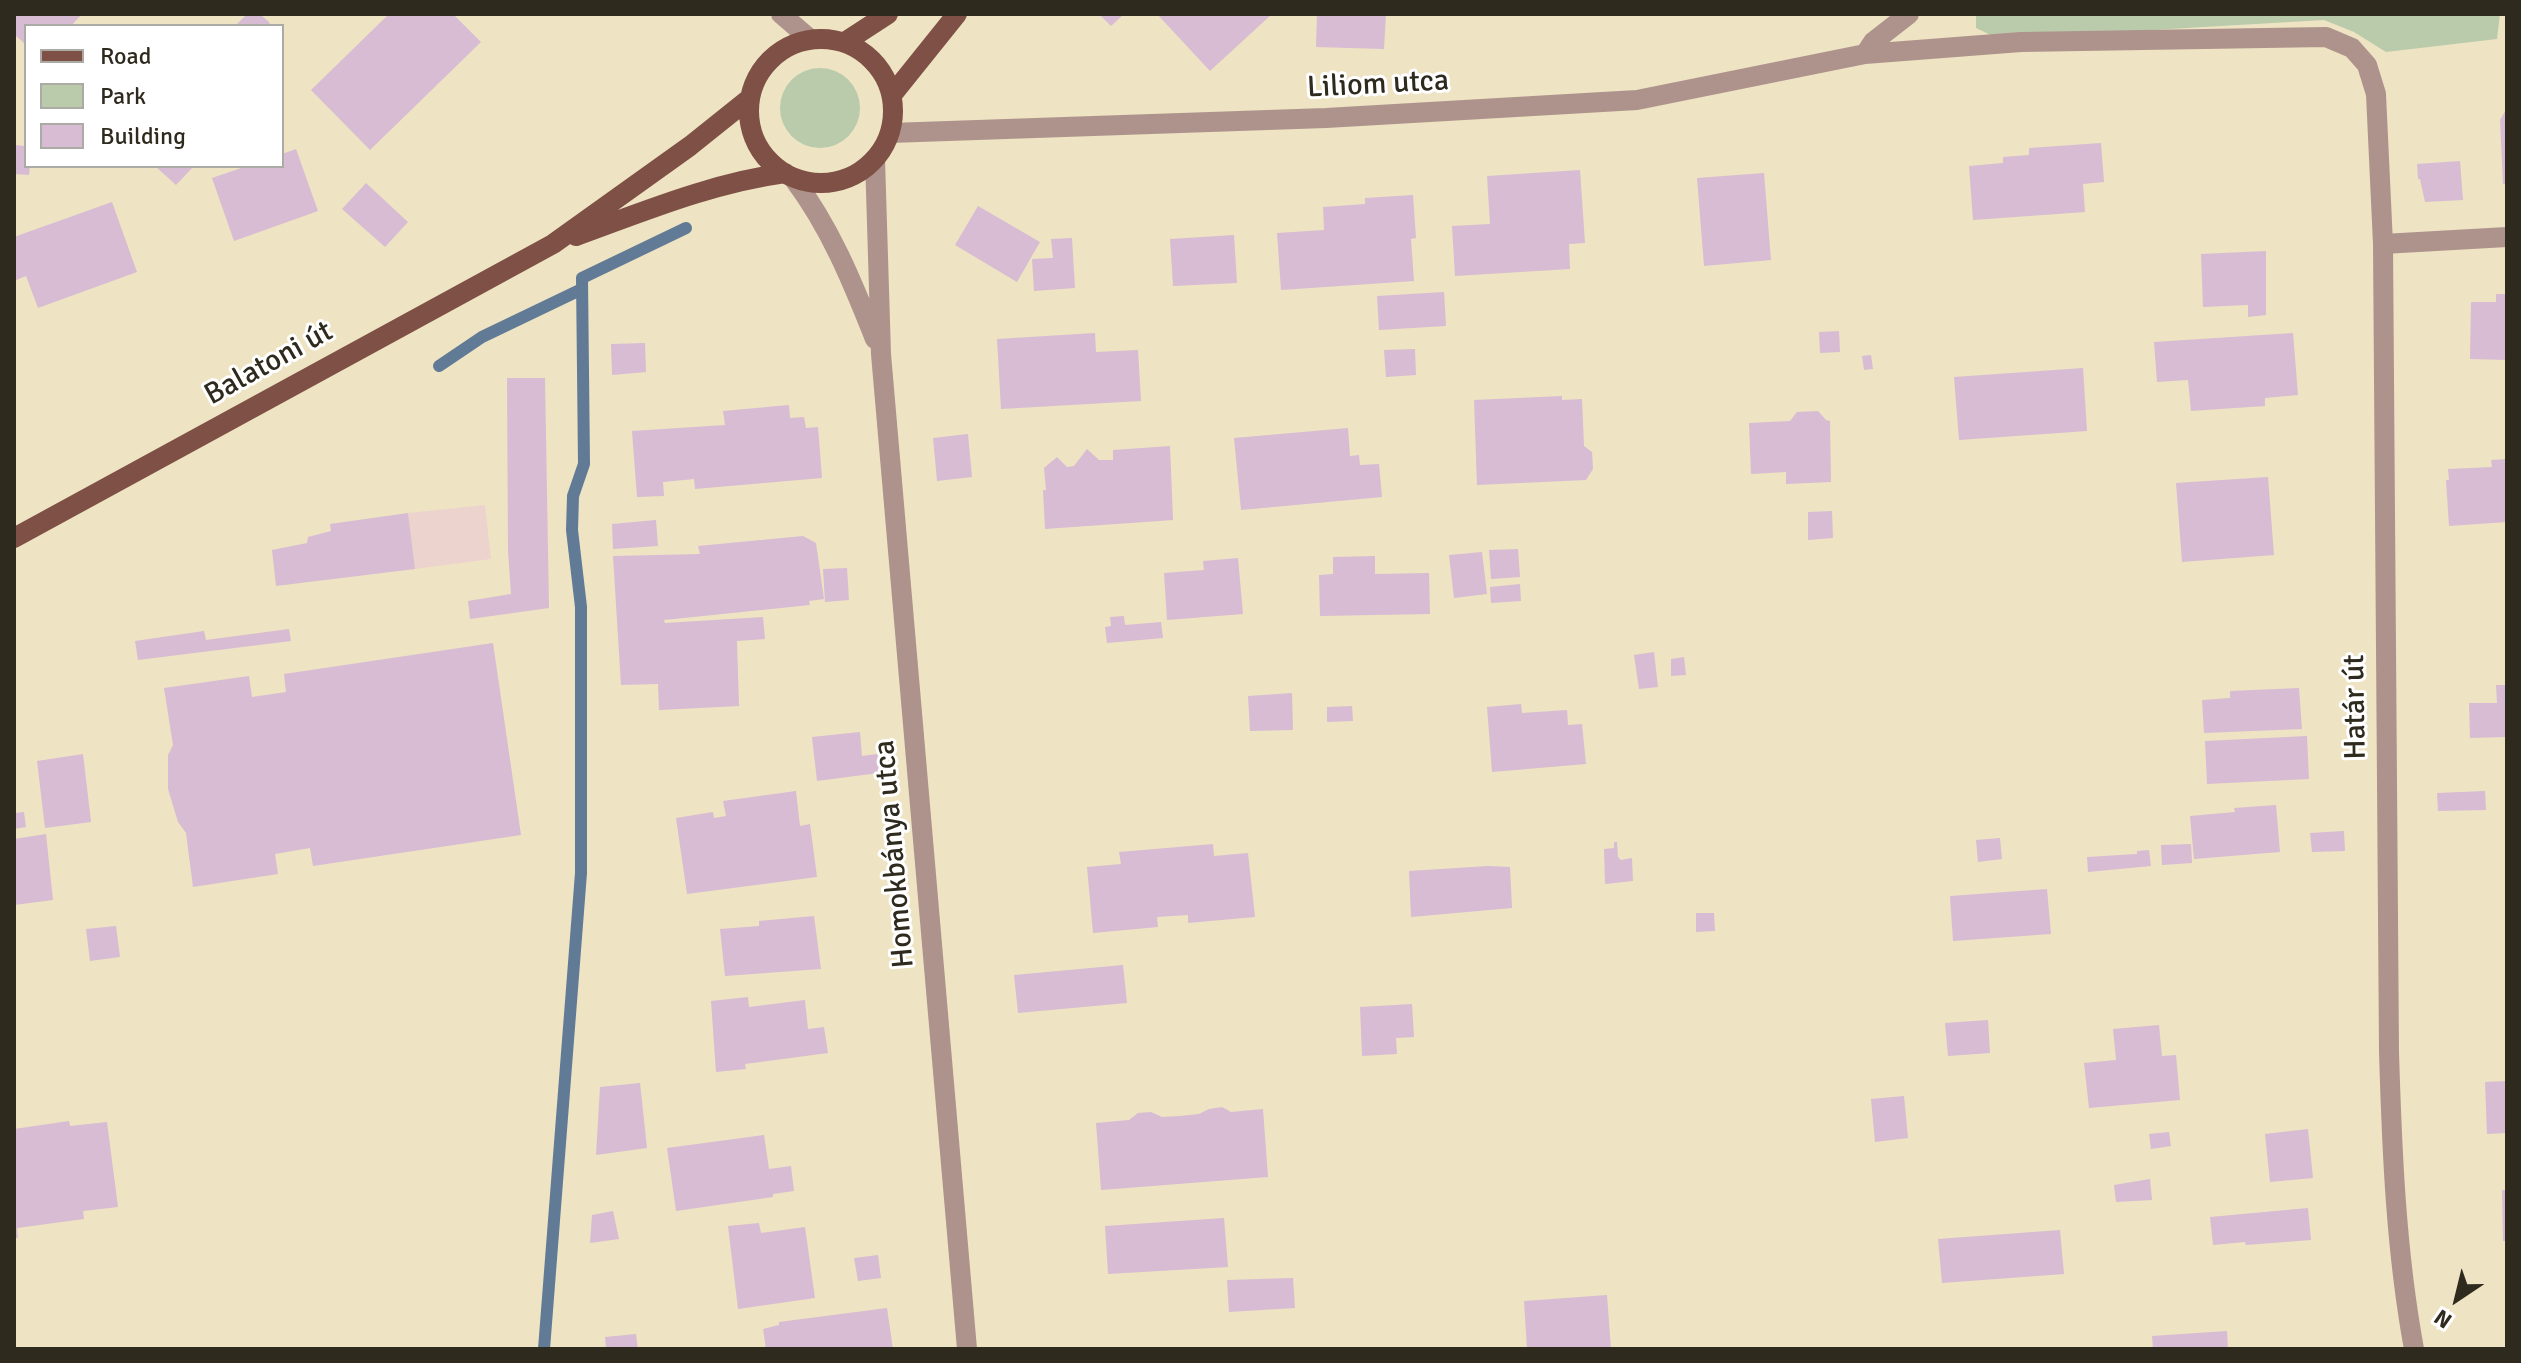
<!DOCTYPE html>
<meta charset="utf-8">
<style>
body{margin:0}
#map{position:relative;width:2521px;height:1363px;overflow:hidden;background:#eee3c3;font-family:Signika,sans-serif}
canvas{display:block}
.frame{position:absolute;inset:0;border:16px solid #2e2a1e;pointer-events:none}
.legend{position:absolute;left:24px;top:24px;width:260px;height:144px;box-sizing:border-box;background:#fff;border:2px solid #abaaa5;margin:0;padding:10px 14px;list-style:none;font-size:24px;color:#2e2a1e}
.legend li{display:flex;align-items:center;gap:16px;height:40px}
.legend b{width:40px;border:2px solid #abaaa5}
.north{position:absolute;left:2417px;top:1259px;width:80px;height:80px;-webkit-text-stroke:6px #fff;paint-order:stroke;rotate:215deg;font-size:22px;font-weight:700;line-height:32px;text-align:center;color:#2e2a1e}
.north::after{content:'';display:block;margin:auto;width:28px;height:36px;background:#2e2a1e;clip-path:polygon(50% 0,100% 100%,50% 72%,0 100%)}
</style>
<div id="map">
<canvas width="2521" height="1363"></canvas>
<div class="frame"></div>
<ul class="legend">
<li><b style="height:10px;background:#7f5045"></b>Road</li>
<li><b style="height:22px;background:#bacbab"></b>Park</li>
<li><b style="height:22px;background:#d7bcd3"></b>Building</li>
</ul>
<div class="north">N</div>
</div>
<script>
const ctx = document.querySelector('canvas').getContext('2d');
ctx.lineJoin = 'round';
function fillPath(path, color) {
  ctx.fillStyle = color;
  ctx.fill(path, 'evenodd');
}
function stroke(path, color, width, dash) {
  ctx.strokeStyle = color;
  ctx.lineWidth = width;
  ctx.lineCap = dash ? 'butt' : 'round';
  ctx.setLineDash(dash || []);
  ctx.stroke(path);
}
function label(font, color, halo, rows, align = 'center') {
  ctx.font = font + ' Signika,sans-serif';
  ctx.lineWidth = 6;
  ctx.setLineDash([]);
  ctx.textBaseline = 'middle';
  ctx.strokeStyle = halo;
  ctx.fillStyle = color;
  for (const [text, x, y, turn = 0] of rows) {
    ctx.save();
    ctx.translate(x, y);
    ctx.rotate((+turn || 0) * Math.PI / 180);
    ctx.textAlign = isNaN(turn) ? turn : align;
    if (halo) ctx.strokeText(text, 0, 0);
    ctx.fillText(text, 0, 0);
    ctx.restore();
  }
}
fillPath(new Path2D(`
 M 485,505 L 491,559 L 415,569 L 408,513 Z`), '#edd3ce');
fillPath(new Path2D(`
 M 1976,14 L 2500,14 L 2497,39 L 2386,52 L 2354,32 L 2324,20 L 1999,39 L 1976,28 Z
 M780 108a40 40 0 1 1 80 0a40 40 0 1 1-80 0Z`), '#bacbab');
stroke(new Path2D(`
 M 439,366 L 482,337 L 582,289
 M 544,1349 L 581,873 L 581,607 L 572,530 L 573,496 L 584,464 L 582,278 L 686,228`), '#617b96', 12);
fillPath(new Path2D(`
 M 14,14 L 82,14 L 71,26 L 26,26 L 26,45 L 14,34 Z
 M 247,14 L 260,14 L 270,23 L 267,26 L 235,26 Z
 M 389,14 L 453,14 L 481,42 L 370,150 L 311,90 Z
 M 1099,14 L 1124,14 L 1111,26 Z
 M 1157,14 L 1272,14 L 1210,71 Z
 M 1317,14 L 1386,14 L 1384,49 L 1316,47 Z
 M 2507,108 L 2507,184 L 2503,184 L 2500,120 Z
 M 2101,143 L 2104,182 L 2083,184 L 2085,212 L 1973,220 L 1969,166 L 2003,163 L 2003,157 L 2029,155 L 2029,148 Z
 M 14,145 L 26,146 L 26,166 L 30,166 L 29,175 L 14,174 Z
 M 296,149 L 318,211 L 234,241 L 212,178 L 247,166 L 282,166 L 282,154 Z
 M 2460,161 L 2463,200 L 2425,202 L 2420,179 L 2418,179 L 2417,164 Z
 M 155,166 L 194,166 L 176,185 Z
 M 1580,170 L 1585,243 L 1569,244 L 1570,269 L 1455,276 L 1452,226 L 1490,224 L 1487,176 Z
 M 1764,173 L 1771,260 L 1704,266 L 1697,178 Z
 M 366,183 L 408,222 L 385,247 L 342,209 Z
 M 1413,195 L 1416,238 L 1411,239 L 1414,281 L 1281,290 L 1277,233 L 1324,230 L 1323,207 L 1365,204 L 1365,198 Z
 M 112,202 L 137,272 L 38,308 L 26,276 L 14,281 L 14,237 Z
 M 978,206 L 1040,242 L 1017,282 L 955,245 Z
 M 1234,235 L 1237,283 L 1173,286 L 1170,239 Z
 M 1072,238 L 1075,288 L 1034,291 L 1032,259 L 1053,258 L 1051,239 Z
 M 2266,251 L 2266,315 L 2248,317 L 2248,305 L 2203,307 L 2201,254 Z
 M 1444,292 L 1446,326 L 1379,330 L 1377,296 Z
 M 2496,294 L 2507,294 L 2507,360 L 2470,359 L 2471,302 L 2496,302 Z
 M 1839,331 L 1840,352 L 1820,353 L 1819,332 Z
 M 1095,333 L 1096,352 L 1138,350 L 1141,401 L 1001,409 L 997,339 Z
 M 2293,333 L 2298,395 L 2265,398 L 2265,406 L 2191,411 L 2188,380 L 2157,382 L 2154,342 Z
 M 645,343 L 646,372 L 612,375 L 611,344 Z
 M 1415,349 L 1416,375 L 1386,377 L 1384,350 Z
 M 1871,355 L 1873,369 L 1864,370 L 1862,356 Z
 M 2083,368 L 2087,431 L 1959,440 L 1954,377 Z
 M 507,378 L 545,378 L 549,608 L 470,619 L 468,601 L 511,594 L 508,551 Z
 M 1562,396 L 1562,400 L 1582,399 L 1584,446 L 1592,452 L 1593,469 L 1586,480 L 1477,485 L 1474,400 Z
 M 789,405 L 790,418 L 804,417 L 806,428 L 818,427 L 822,478 L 695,489 L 694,479 L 663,482 L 664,496 L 637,497 L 632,431 L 725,425 L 723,411 Z
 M 1818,411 L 1826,420 L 1830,421 L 1831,482 L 1786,484 L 1786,472 L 1751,474 L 1749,423 L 1790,421 L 1797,412 Z
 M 1348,428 L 1350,456 L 1359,455 L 1360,465 L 1379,464 L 1382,497 L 1241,510 L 1234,438 Z
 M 968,434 L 972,477 L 937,481 L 933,438 Z
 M 1170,446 L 1173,520 L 1045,529 L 1043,490 L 1046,490 L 1044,468 L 1057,457 L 1067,467 L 1074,466 L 1087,449 L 1099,460 L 1113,460 L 1113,450 Z
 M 2507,459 L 2507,522 L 2449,526 L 2446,480 L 2449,480 L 2448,469 L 2492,467 L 2491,460 Z
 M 2268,477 L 2274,555 L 2182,562 L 2176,483 Z
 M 1832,511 L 1833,538 L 1808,540 L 1808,512 Z
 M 408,513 L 415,569 L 276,586 L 272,550 L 307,543 L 308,537 L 331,531 L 330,524 Z
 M 656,520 L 658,546 L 613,549 L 612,524 Z
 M 803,536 L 816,543 L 824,599 L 809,601 L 810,605 L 664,620 L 665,623 L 763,617 L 765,639 L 737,641 L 739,706 L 659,710 L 658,684 L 621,685 L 613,556 L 700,554 L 698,546 Z
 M 1518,549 L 1520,577 L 1491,579 L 1489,550 Z
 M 1482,552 L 1487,594 L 1454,598 L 1449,555 Z
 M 1375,556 L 1375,574 L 1429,573 L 1430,614 L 1320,616 L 1319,575 L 1333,574 L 1333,557 Z
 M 1238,558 L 1243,614 L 1167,620 L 1164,573 L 1204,570 L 1203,561 Z
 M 847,568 L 849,600 L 825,602 L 823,569 Z
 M 1520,584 L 1521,601 L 1491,603 L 1490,587 Z
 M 1124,616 L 1125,625 L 1161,622 L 1163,638 L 1107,643 L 1105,627 L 1111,626 L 1110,617 Z
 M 289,629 L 291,641 L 138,660 L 135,641 L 204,631 L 206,640 Z
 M 493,643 L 521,835 L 313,866 L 310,848 L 275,854 L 278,874 L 193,887 L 186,833 L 178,822 L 168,789 L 168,755 L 173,745 L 164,688 L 249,676 L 252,697 L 286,692 L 284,674 Z
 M 1654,652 L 1658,687 L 1639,689 L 1634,655 Z
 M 1684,657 L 1686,675 L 1671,676 L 1671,659 Z
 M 2496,685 L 2507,685 L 2507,737 L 2470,738 L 2469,703 L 2497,703 Z
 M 2299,688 L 2302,729 L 2204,733 L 2202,700 L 2230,698 L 2230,691 Z
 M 1292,693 L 1293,730 L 1250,731 L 1248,696 Z
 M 1521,704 L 1522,713 L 1567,710 L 1568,725 L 1582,724 L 1586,764 L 1492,772 L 1487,707 Z
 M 1352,706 L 1353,721 L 1327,722 L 1327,707 Z
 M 860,732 L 862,756 L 884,753 L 886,772 L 817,781 L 812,737 Z
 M 2307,736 L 2309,779 L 2207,784 L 2205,741 Z
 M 83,754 L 91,822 L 45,828 L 37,761 Z
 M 796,791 L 800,826 L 810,824 L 817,877 L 687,894 L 676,818 L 713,812 L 714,818 L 726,816 L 723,801 Z
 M 2485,791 L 2486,810 L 2438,811 L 2437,793 Z
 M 2276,805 L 2280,852 L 2194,859 L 2190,816 L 2235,812 L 2234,808 Z
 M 24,812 L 26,827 L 14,829 L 14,813 Z
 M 2344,831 L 2345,851 L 2312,852 L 2310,833 Z
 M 46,834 L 53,900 L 14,905 L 14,839 Z
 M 2000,838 L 2002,859 L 1978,862 L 1976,840 Z
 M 1614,842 L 1617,842 L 1618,857 L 1621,860 L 1632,858 L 1633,881 L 1605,884 L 1604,849 L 1614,848 Z
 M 1213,844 L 1214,856 L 1248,853 L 1255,917 L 1188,923 L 1188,915 L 1157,917 L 1158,927 L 1093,933 L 1087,867 L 1121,864 L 1119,852 Z
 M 2191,844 L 2192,863 L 2162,865 L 2161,845 Z
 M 2149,850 L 2151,866 L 2088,872 L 2087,857 L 2137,854 L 2137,851 Z
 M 1488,866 L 1510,867 L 1512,908 L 1411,917 L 1409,871 Z
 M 2047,889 L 2051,934 L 1953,941 L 1950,896 Z
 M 1696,913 L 1714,913 L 1715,931 L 1696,932 Z
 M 814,916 L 821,969 L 725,976 L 720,929 L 759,926 L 759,921 Z
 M 116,926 L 120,957 L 90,961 L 86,929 Z
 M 1123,965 L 1127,1003 L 1018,1013 L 1014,975 Z
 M 748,997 L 749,1007 L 805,1000 L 808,1029 L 824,1027 L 828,1053 L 745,1064 L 746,1069 L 716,1072 L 711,1001 Z
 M 1412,1004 L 1414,1037 L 1396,1038 L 1397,1054 L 1362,1056 L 1360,1007 Z
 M 1988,1020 L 1990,1053 L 1948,1056 L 1945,1023 Z
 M 2159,1025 L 2162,1056 L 2176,1055 L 2180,1100 L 2089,1108 L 2084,1063 L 2116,1060 L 2113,1029 Z
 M 2507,1081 L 2507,1133 L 2487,1134 L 2485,1082 Z
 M 640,1083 L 647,1148 L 596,1155 L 600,1087 Z
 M 1904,1096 L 1908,1138 L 1875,1142 L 1871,1099 Z
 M 1222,1107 L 1231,1112 L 1263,1109 L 1268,1177 L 1101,1190 L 1096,1123 L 1129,1120 L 1138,1113 L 1151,1112 L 1162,1117 L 1180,1116 L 1199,1114 L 1209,1109 Z
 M 69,1121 L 70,1126 L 107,1122 L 118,1207 L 83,1211 L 84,1219 L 17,1228 L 18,1238 L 14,1238 L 14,1129 Z
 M 2308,1129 L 2313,1178 L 2270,1182 L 2265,1134 Z
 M 2169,1132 L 2171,1146 L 2151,1149 L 2149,1134 Z
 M 764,1135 L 769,1169 L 791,1166 L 794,1191 L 773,1194 L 773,1197 L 676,1211 L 667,1148 Z
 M 2150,1179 L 2152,1200 L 2116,1202 L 2114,1185 Z
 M 2502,1190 L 2507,1190 L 2507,1241 L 2503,1241 Z
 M 2308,1208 L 2311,1240 L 2246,1245 L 2245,1242 L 2213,1245 L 2210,1217 Z
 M 613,1211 L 619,1239 L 590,1243 L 592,1215 Z
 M 1224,1218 L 1228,1267 L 1108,1274 L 1105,1226 Z
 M 759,1223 L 761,1233 L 805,1227 L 815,1298 L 738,1309 L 728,1226 Z
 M 2060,1230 L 2064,1274 L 1942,1283 L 1938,1239 Z
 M 878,1255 L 881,1278 L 858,1281 L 854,1258 Z
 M 1293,1278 L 1295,1308 L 1229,1312 L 1227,1280 Z
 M 1607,1295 L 1611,1349 L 1527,1349 L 1524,1301 Z
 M 887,1308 L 893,1349 L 766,1349 L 763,1329 L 779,1325 L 779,1322 Z
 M 2227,1331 L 2228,1349 L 2153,1349 L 2152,1336 Z
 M 636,1334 L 638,1349 L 606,1349 L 605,1337 Z`), '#d7bcd3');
stroke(new Path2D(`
 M 781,14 L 810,39
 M 1865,54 L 1873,42 L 1909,14
 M 890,133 L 1326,118 L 1637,100 L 1865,54 L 2021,42 L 2326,37 L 2352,48 L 2367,65 L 2376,94 L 2383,244 L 2389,1052 C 2392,1152 2396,1251 2414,1349
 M 2383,244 L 2507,237`), '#ae938c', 20);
stroke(new Path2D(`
 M 875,159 L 881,354 L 967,1349
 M 793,178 C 830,227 852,281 875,339`), '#ae938c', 20);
stroke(new Path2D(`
 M749 111a72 72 0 1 1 144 0a72 72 0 1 1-144 0Z
 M 845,42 L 888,14
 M 892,95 L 957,14
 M 576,236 C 645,211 712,183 785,173
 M 14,538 L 553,244 L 690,146 L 750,98`), '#7f5045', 20);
label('30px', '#2e2a1e', '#fff', [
 ["Liliom utca",1378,85,-3],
 ["Balatoni út",269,364,-29],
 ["Határ út",2356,707,-91],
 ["Homokbánya utca",895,854,-95]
]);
</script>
